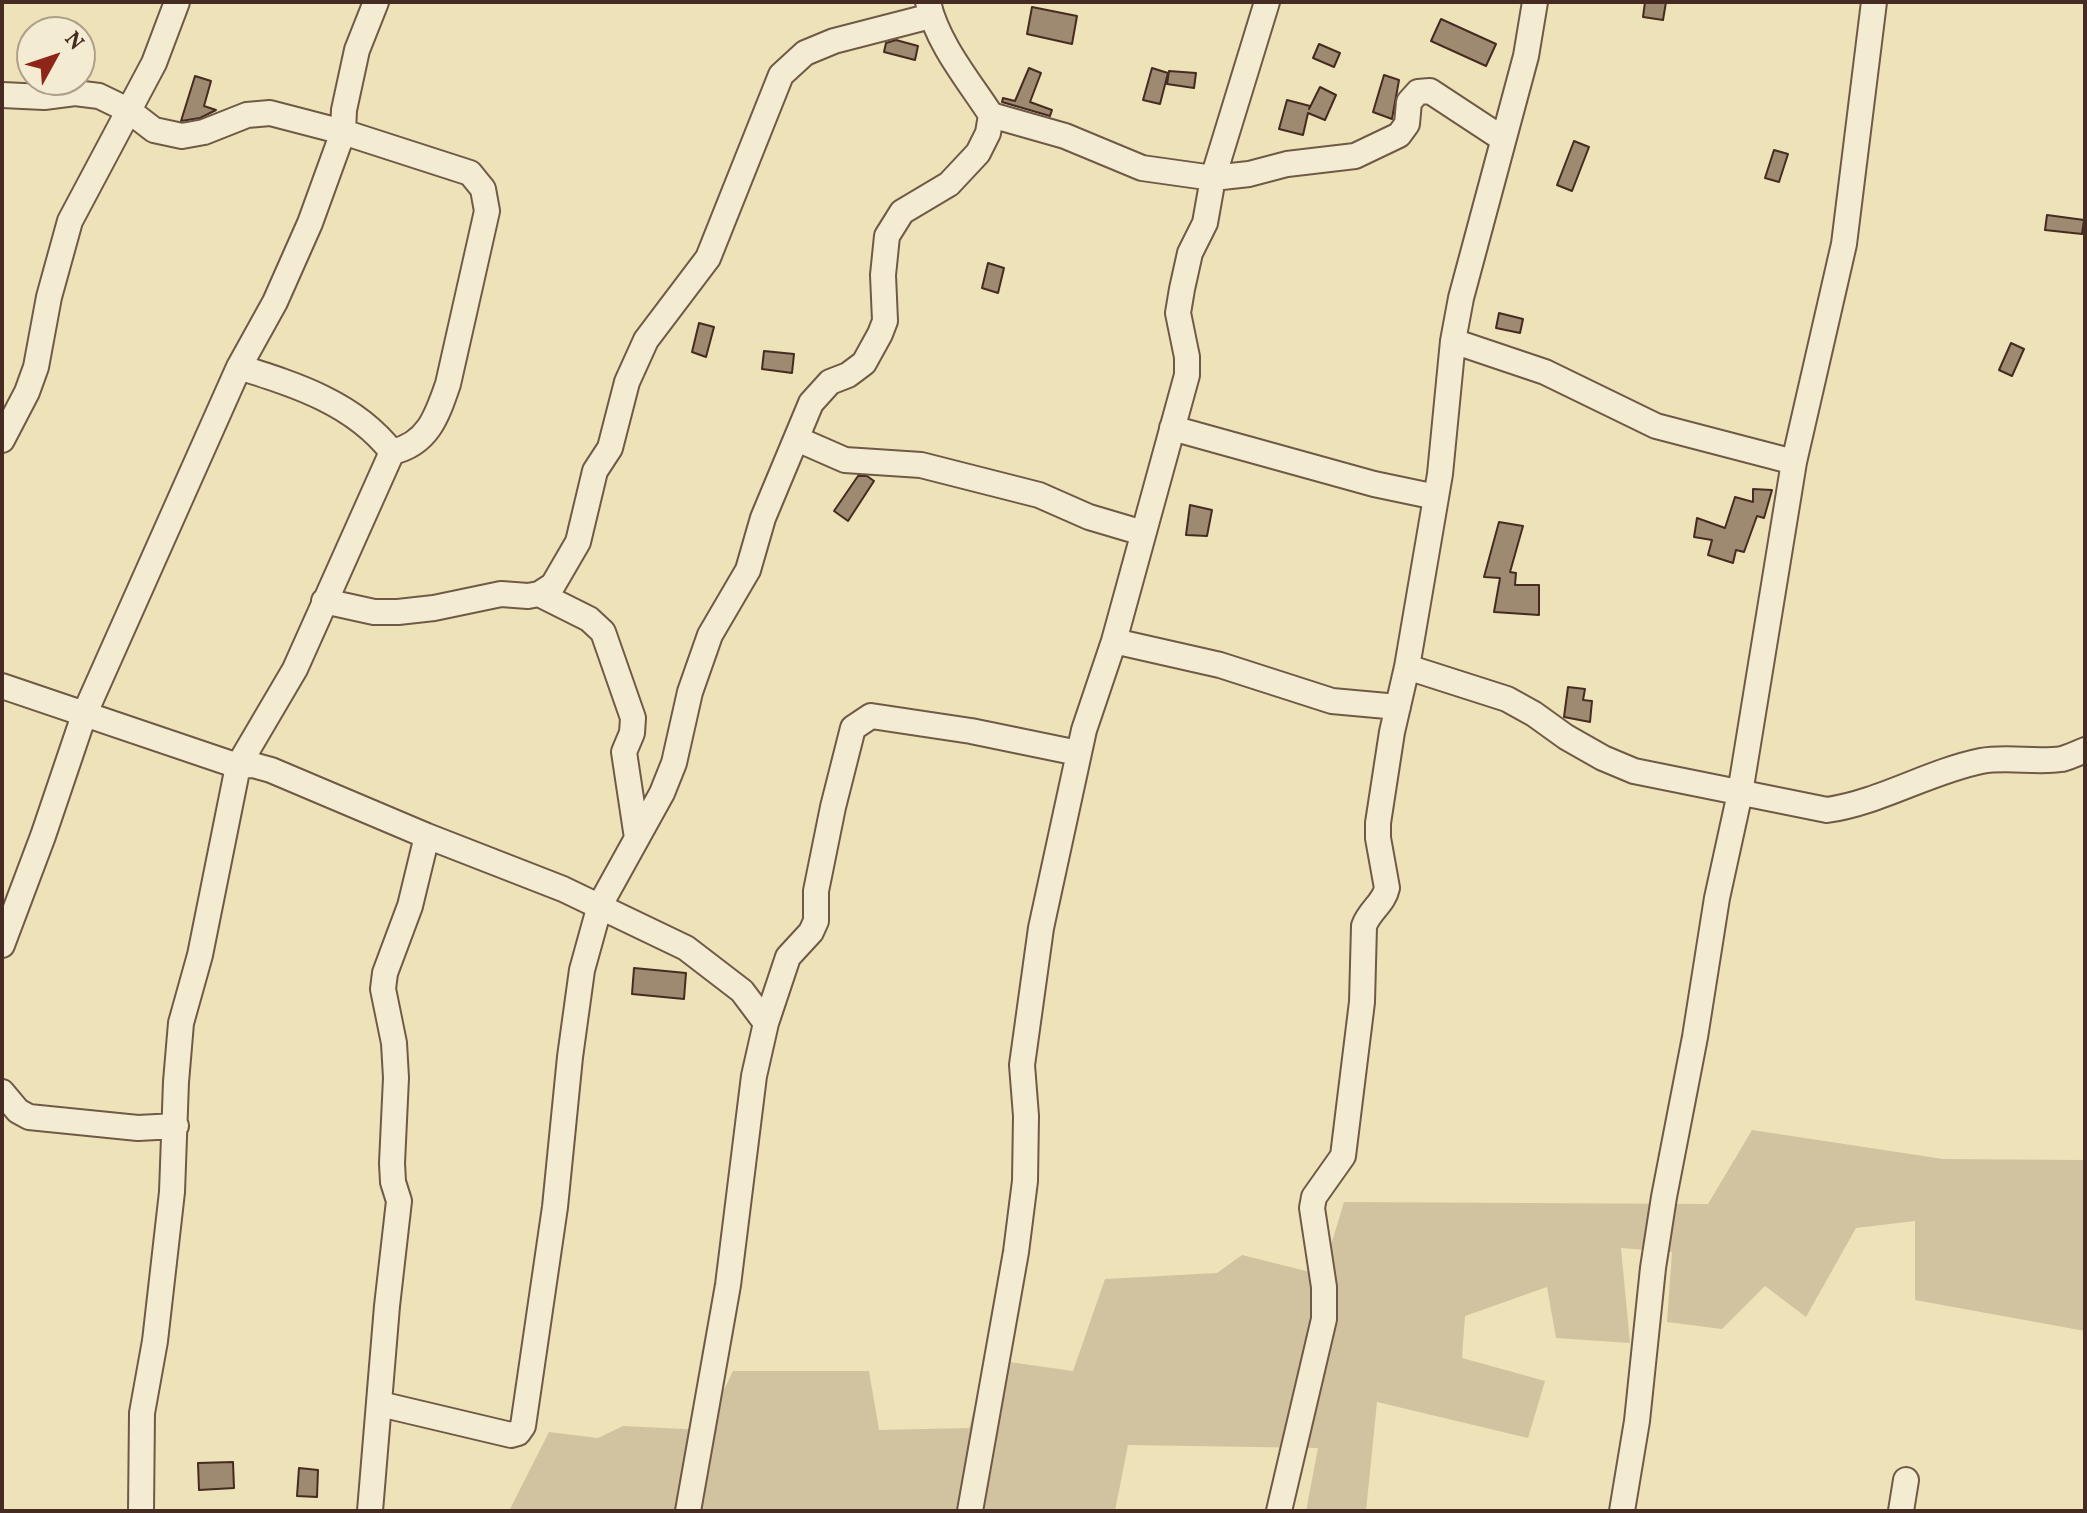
<!DOCTYPE html>
<style>
body{margin:0}
#map{position:relative;width:2087px;height:1513px;overflow:hidden;background:#eee2b9;font-family:Vollkorn,serif}
canvas{display:block}
.frame{position:absolute;inset:0;border:4px solid #452b21;pointer-events:none}
.north{position:absolute;left:16px;top:16px;width:80px;height:80px;box-sizing:border-box;background:#f4ecd2;border:2px solid #ae9f8b;border-radius:50%;rotate:50deg;font-size:22px;font-weight:700;line-height:32px;text-align:center;color:#452b21}
.north::after{content:'';display:block;margin:auto;width:28px;height:36px;background:#8f2418;clip-path:polygon(50% 0,100% 100%,50% 72%,0 100%)}
</style>
<div id="map">
<canvas width="2087" height="1513"></canvas>
<div class="frame"></div>
<div class="north">N</div>
</div>
<script>
const ctx = document.querySelector('canvas').getContext('2d');
ctx.lineJoin = 'round';
function fillPath(path, color) {
  ctx.fillStyle = color;
  ctx.fill(path, 'evenodd');
}
function stroke(path, color, width, dash) {
  ctx.strokeStyle = color;
  ctx.lineWidth = width;
  ctx.lineCap = dash ? 'butt' : 'round';
  ctx.setLineDash(dash || []);
  ctx.stroke(path);
}
fillPath(new Path2D(`
 M 1752,1130 L 1943,1159 L 2085,1160 L 2085,1331 L 1915,1300 L 1915,1221 L 1856,1228 L 1806,1317 L 1765,1286 L 1722,1329 L 1667,1322 L 1672,1252 L 1621,1248 L 1630,1343 L 1556,1338 L 1547,1287 L 1465,1316 L 1462,1358 L 1545,1381 L 1528,1438 L 1377,1402 L 1366,1511 L 1306,1511 L 1318,1448 L 1128,1445 L 1115,1511 L 509,1511 L 549,1432 L 598,1438 L 623,1426 L 705,1430 L 733,1371 L 869,1371 L 879,1430 L 969,1428 L 988,1359 L 1073,1371 L 1105,1279 L 1217,1273 L 1242,1255 L 1322,1275 L 1344,1202 L 1708,1204 Z`), '#d1c39f');
const building = new Path2D(`
 M 1645,2 L 1666,2 L 1663,20 L 1643,17 Z
 M 1032,7 L 1077,16 L 1072,44 L 1027,34 Z
 M 1441,19 L 1496,44 L 1486,66 L 1431,41 Z
 M 896,40 L 918,46 L 915,60 L 884,52 L 886,43 Z
 M 1319,44 L 1340,53 L 1334,67 L 1313,58 Z
 M 1029,68 L 1041,73 L 1030,102 L 1052,110 L 1050,116 L 1002,102 L 1003,98 L 1015,101 Z
 M 1152,68 L 1168,73 L 1160,104 L 1143,100 Z
 M 1169,71 L 1196,73 L 1194,88 L 1167,84 Z
 M 1384,75 L 1399,80 L 1392,119 L 1373,112 Z
 M 195,76 L 211,81 L 204,106 L 216,110 L 200,118 L 181,121 Z
 M 1320,87 L 1336,95 L 1325,120 L 1308,113 L 1303,135 L 1279,129 L 1287,100 L 1310,106 L 1309,109 Z
 M 1574,141 L 1589,147 L 1572,191 L 1557,185 Z
 M 1774,150 L 1788,154 L 1779,182 L 1765,178 Z
 M 2047,215 L 2084,220 L 2082,234 L 2045,230 Z
 M 988,263 L 1004,268 L 998,293 L 982,288 Z
 M 1499,313 L 1523,319 L 1520,333 L 1496,328 Z
 M 699,323 L 714,327 L 706,357 L 692,352 Z
 M 2011,343 L 2024,349 L 2012,376 L 1999,370 Z
 M 764,351 L 794,354 L 792,373 L 762,369 Z
 M 858,476 L 867,476 L 874,481 L 848,521 L 834,511 Z
 M 1753,489 L 1772,490 L 1764,518 L 1757,516 L 1744,552 L 1736,550 L 1733,563 L 1708,555 L 1712,540 L 1694,537 L 1697,518 L 1725,528 L 1735,497 L 1753,502 Z
 M 1190,505 L 1212,510 L 1207,536 L 1186,535 Z
 M 1499,522 L 1523,526 L 1510,572 L 1516,573 L 1515,585 L 1539,585 L 1539,615 L 1494,612 L 1500,578 L 1484,577 Z
 M 1568,687 L 1585,689 L 1583,700 L 1592,701 L 1590,722 L 1564,717 Z
 M 634,968 L 686,973 L 684,999 L 632,994 Z
 M 233,1462 L 234,1488 L 199,1490 L 198,1463 Z
 M 299,1468 L 318,1470 L 317,1497 L 297,1496 Z`);
fillPath(building, '#9d8a70');
stroke(building, '#452b21', 2);
const minor = new Path2D(`
 M 2,95 L 44,97 L 75,93 L 99,96 L 128,110 L 154,130 L 182,136 L 204,132 L 247,115 L 270,113 L 343,132 L 470,173 L 483,189 L 487,211 L 448,384 C 437,416 428,444 392,452
 M 991,115 L 1065,136 L 1142,168 L 1213,178 L 1249,174 L 1287,164 L 1355,156 L 1399,135 L 1407,124 L 1409,102 L 1418,92 L 1430,91 L 1503,139
 M 1453,341 L 1545,372 L 1656,426 L 1794,462
 M 239,367 C 296,385 354,403 392,452
 M 1172,428 L 1374,484 L 1436,497
 M 797,439 L 845,460 L 921,465 L 1039,495 L 1089,517 L 1143,533
 M 2,440 L 27,392 L 36,367 L 49,297 L 70,221 L 154,63 L 177,2
 M 539,594 L 589,619 L 603,632 L 633,718 L 632,733 L 624,752 L 637,838
 M 324,601 L 374,612 L 398,612 L 434,608 L 501,594 L 528,596 L 539,594 L 553,585 L 578,542 L 595,471 L 610,448 L 627,382 L 646,340 L 708,258 L 781,75 L 805,53 L 834,41 L 931,16
 M 1114,641 L 1220,665 L 1332,701 L 1398,707
 M 1407,667 L 1507,699 L 1534,714 L 1566,737 L 1603,758 L 1634,771 L 1827,810 C 1881,802 1928,772 1981,761 C 2008,756 2035,763 2062,759 C 2069,757 2078,753 2085,750
 M 2,686 L 238,766 L 253,765 L 271,770 L 427,836 L 563,889 L 686,948 L 742,991 L 766,1023
 M 2,945 L 43,836 L 84,715 L 239,367 L 275,302 L 310,223 L 343,132 L 344,110 L 357,50 L 376,2
 M 2,1092 L 18,1111 L 29,1117 L 138,1128 L 176,1126
 M 380,1404 L 511,1435 L 518,1433 L 523,1426 L 555,1207 L 570,1057 L 582,970 L 600,905 L 662,793 L 674,763 L 690,692 L 710,635 L 748,570 L 763,518 L 811,403 L 830,382 L 848,375 L 864,363 L 880,334 L 885,321 L 883,275 L 887,236 L 902,212 L 949,184 L 978,153 L 988,133 L 991,115 C 969,81 937,43 928,2
 M 141,1511 L 142,1413 L 155,1341 L 172,1192 L 176,1082 L 181,1023 L 200,955 L 238,766 L 295,669 L 392,452
 M 370,1511 L 387,1306 L 399,1201 L 393,1182 L 392,1163 L 396,1078 L 394,1043 L 383,989 L 385,973 L 410,906 L 427,836
 M 688,1511 L 728,1285 L 754,1076 L 766,1023 L 788,957 L 811,932 L 816,921 L 816,891 L 833,807 L 853,728 L 871,716 L 971,731 L 1078,753
 M 970,1511 L 1016,1252 L 1025,1181 L 1026,1116 L 1022,1065 L 1041,928 L 1084,730 L 1114,641 L 1187,375 L 1187,357 L 1178,313 L 1182,289 L 1190,253 L 1205,223 L 1213,178 L 1267,2
 M 1279,1511 L 1324,1319 L 1324,1287 L 1312,1208 L 1314,1197 L 1343,1156 L 1362,1002 L 1364,926 C 1369,911 1384,903 1387,888 L 1378,838 L 1378,823 L 1392,732 L 1407,667 L 1440,474 L 1453,341 L 1461,298 L 1526,56 L 1535,2
 M 1622,1511 L 1637,1421 L 1653,1268 L 1664,1197 L 1695,1037 L 1717,898 L 1740,793 L 1794,462 L 1844,244 L 1874,2
 M 1901,1511 L 1906,1480`);
stroke(minor, '#6f5947', 28);
stroke(minor, '#f4ecd2', 24);
</script>
